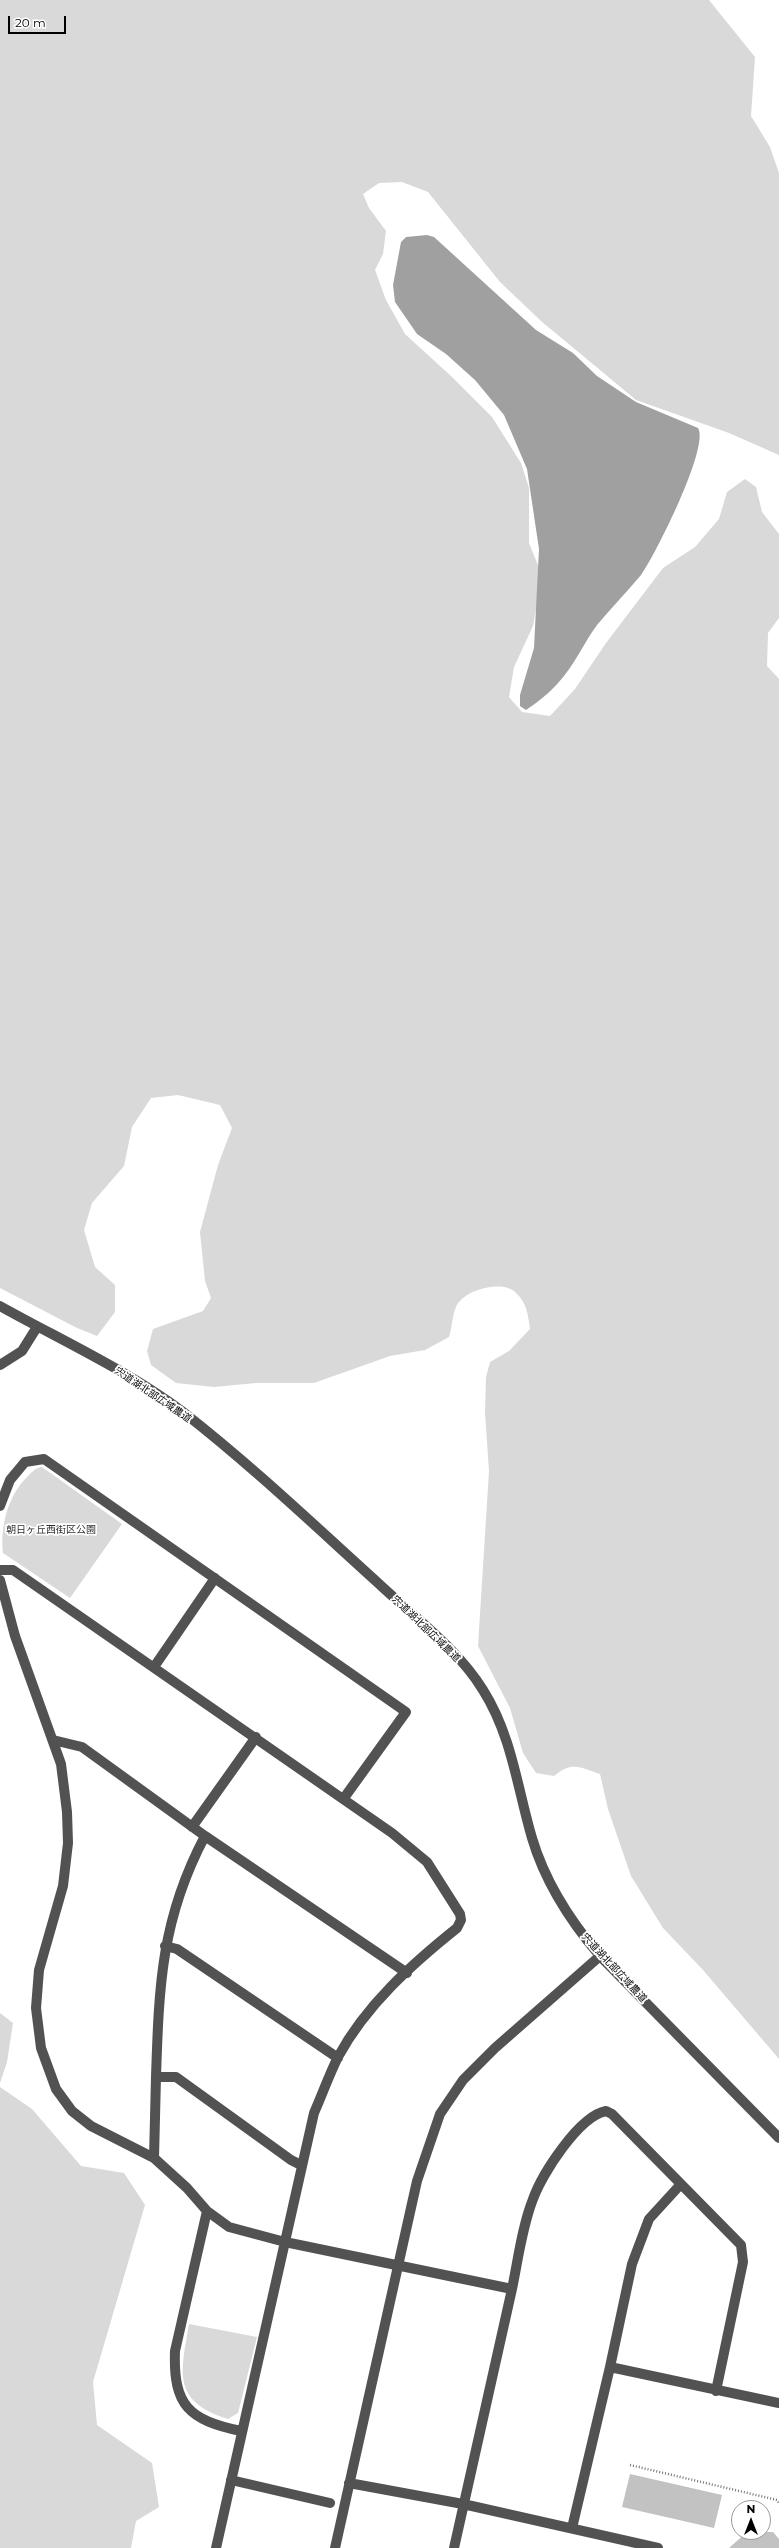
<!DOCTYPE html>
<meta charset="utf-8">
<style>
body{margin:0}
#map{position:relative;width:779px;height:2548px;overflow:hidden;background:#fff;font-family:Montserrat,sans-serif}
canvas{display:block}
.north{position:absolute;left:731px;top:2500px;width:40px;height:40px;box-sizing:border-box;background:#fff;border:1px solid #999;border-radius:50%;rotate:0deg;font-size:11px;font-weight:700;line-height:16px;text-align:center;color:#000}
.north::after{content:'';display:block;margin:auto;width:14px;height:18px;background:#000;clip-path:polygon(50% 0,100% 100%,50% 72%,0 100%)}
.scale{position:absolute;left:8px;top:16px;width:58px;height:18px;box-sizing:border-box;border:2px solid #000;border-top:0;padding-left:5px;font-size:12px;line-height:14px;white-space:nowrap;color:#000;-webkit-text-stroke:3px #fff;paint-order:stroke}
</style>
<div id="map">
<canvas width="779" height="2548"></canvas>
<div class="north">N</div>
<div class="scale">20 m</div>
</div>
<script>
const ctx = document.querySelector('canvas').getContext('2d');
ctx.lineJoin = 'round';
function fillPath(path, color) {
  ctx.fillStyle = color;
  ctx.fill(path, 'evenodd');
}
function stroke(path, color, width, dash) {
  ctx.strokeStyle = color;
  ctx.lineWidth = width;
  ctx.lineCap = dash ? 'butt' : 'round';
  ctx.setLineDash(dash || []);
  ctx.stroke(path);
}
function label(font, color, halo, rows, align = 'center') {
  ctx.font = font + ' Montserrat,"Noto Sans JP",sans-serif';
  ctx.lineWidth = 3.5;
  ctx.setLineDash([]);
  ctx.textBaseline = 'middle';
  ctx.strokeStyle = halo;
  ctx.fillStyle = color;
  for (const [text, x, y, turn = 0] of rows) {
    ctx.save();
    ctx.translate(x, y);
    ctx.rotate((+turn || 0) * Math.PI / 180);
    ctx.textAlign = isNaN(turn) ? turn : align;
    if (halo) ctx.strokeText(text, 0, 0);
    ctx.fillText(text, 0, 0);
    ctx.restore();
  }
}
fillPath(new Path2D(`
 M 0,0 L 709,0 L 755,57 L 751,116 L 770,147 L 779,173 L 779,455 L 729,433 L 636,400 L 541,321 L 500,282 L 428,192 L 402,182 L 379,183 L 363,194 L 369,208 L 386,231 L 383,254 L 375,270 L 386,300 L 405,334 L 451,376 L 492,417 L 521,463 L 529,488 L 529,543 L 542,575 L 533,626 L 514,667 L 509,697 L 522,712 L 550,716 L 575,689 L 606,643 L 663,568 L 695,547 L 719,519 L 727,492 L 745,479 L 756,487 L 762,512 L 779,534 L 779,618 L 768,633 L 767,666 L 779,679 L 779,2059 L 703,1970 L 663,1928 L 631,1876 L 608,1809 L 600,1774 C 579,1767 572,1761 554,1776 L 536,1773 L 523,1753 L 510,1708 L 478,1646 L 489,1471 L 485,1412 L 486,1377 L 490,1362 L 509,1351 L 530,1329 C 528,1315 527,1303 516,1293 C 503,1279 463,1290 456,1307 C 452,1316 452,1328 449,1337 L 425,1350 L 390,1356 L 314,1383 L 256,1383 L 214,1387 L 176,1383 L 151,1365 L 147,1351 L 153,1329 L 203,1311 L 211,1298 L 205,1281 L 200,1232 L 218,1165 L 232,1128 L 220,1105 L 178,1095 L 151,1098 L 132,1127 L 124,1166 L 92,1203 L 84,1230 L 95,1267 L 115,1285 L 115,1312 L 97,1336 L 77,1328 L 0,1288 Z
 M 42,1467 L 122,1524 L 70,1598 L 3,1553 C 0,1526 8,1496 27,1477 C 32,1472 35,1468 42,1467 Z
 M 0,2013 L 13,2023 L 7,2062 L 0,2083 Z
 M 0,2087 L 32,2109 L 81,2166 L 124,2173 L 145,2205 L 93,2382 L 97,2425 L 152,2463 L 159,2507 L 136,2521 L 131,2548 L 0,2548 Z
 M 189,2324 L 257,2337 L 238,2413 L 228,2419 C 171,2401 181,2372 189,2324 Z`), '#d9d9d9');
fillPath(new Path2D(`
 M 427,235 L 434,237 L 536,330 L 573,353 L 597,376 L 636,402 L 698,428 C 710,446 655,556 641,575 C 627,592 611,608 597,625 C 585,641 577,660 564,676 C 553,690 541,700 526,710 L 520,706 L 520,695 L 534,648 L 539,549 L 527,469 L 504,415 L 475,380 L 446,354 L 417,334 L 395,302 L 393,285 L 401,242 L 406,237 Z`), '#a0a0a0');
fillPath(new Path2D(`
 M 630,2474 L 722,2495 L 714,2528 L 622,2507 Z
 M 747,2532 L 773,2532 L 779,2539 L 779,2548 L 729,2548 Z`), '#c2c2c2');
stroke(new Path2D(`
 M 630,2465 L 777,2500 L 779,2503`), '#747474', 2.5, [1, 2]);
stroke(new Path2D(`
 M 0,1306 C 61,1340 127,1370 183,1412 C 251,1465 314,1525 377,1582 C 413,1616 457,1648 483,1690 C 512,1736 517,1787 532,1838 C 545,1882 571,1922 600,1956 L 779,2138
 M 0,1365 L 22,1351 L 37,1327
 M 0,1506 L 10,1480 L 25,1462 L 44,1459 L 406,1712 L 344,1798
 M 0,1570 L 13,1570 L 392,1833 L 427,1862 L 460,1914 L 461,1920 L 457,1928 C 412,1964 366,2005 338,2057 C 329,2075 322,2095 314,2113 L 216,2548
 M 0,1580 L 15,1636 L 61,1764 L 67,1812 L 68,1843 L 63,1886 L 39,1970 L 36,2008 L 41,2048 L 56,2089 L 72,2111 L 91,2126 L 154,2158 L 187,2188 L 207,2211 L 229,2227 L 285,2242 L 512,2289 C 518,2260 522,2227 533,2199 C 542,2174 579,2116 606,2111 L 612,2114 L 741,2245 L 743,2262 L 716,2391
 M 154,1667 L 215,1578
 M 53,1740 L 82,1747 L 205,1836 L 407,1973
 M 192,1827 L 256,1737
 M 165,1946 L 177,1949 L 338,2058
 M 156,2077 C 159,1986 161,1919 205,1836
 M 154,2158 L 156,2077 L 176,2077 L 291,2160 L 301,2165
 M 207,2211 L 175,2351 C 173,2406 189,2420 241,2431
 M 610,2367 L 779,2403
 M 231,2480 L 330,2503
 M 349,2483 L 463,2504 L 658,2548
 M 572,2528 L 610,2367 L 632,2264 L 649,2219 L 681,2184
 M 335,2548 L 417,2181 L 440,2114 L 463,2080 L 495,2048 L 600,1956
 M 454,2548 L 512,2289`), '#525252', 10);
label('10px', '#000', '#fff', [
 ["宍道湖北部広域農道",153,1395,34],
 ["宍道湖北部広域農道",426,1629,44],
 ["宍道湖北部広域農道",614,1968,47]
]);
label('10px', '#303030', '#fff', [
 ["朝日ヶ丘西街区公園",51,1530]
]);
</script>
